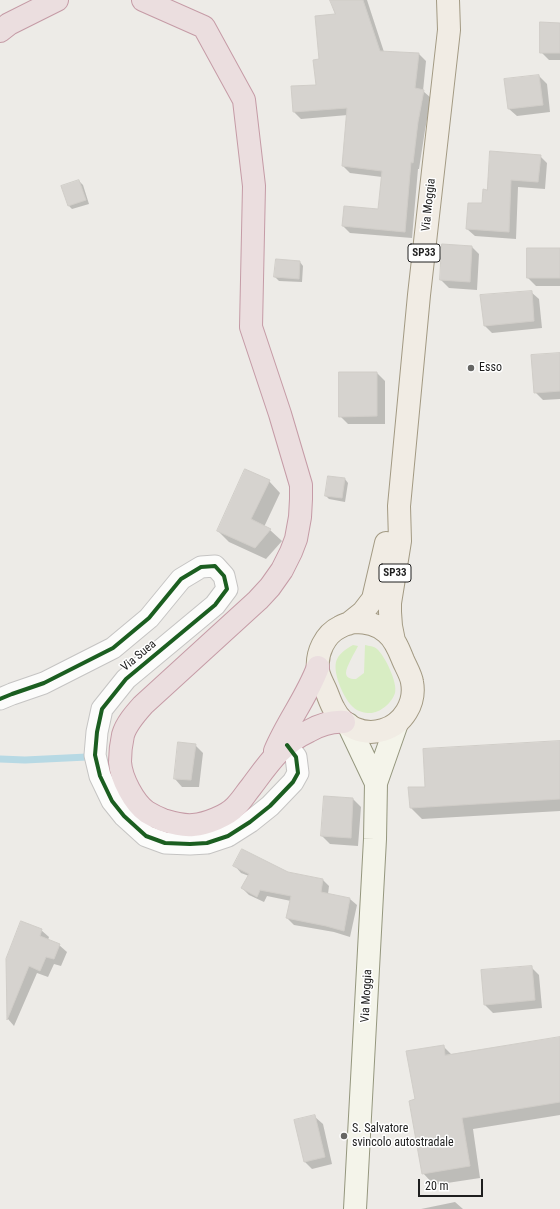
<!DOCTYPE html>
<style>
body{margin:0}
#map{position:relative;width:560px;height:1209px;overflow:hidden;background:#edebe7;font-family:"Roboto Condensed",sans-serif}
canvas{display:block}
.scale{position:absolute;left:418px;top:1179px;width:65px;height:18px;box-sizing:border-box;border:2px solid #1e1e1e;border-top:0;padding-left:5px;font-size:12px;line-height:14px;white-space:nowrap;color:#1e1e1e;-webkit-text-stroke:3px #fff;paint-order:stroke}
</style>
<div id="map">
<canvas width="560" height="1209"></canvas>
<div class="scale">20 m</div>
</div>
<script>
const ctx = document.querySelector('canvas').getContext('2d');
ctx.lineJoin = 'round';
function fillPath(path, color) {
  ctx.fillStyle = color;
  ctx.fill(path, 'evenodd');
}
function stroke(path, color, width, dash) {
  ctx.strokeStyle = color;
  ctx.lineWidth = width;
  ctx.lineCap = dash ? 'butt' : 'round';
  ctx.setLineDash(dash || []);
  ctx.stroke(path);
}
function label(font, color, halo, rows, align = 'center') {
  ctx.font = font + ' "Roboto Condensed",sans-serif';
  ctx.lineWidth = 3;
  ctx.setLineDash([]);
  ctx.textBaseline = 'middle';
  ctx.strokeStyle = halo;
  ctx.fillStyle = color;
  for (const [text, x, y, turn = 0] of rows) {
    ctx.save();
    ctx.translate(x, y);
    ctx.rotate((+turn || 0) * Math.PI / 180);
    ctx.textAlign = isNaN(turn) ? turn : align;
    if (halo) ctx.strokeText(text, 0, 0);
    ctx.fillText(text, 0, 0);
    ctx.restore();
  }
}
fillPath(new Path2D(`
 M 353,645 L 358,646 C 355,652 346,667 346,673 C 346,679 353,679 356,679 L 364,673 L 365,645 C 369,646 374,646 377,649 C 385,656 398,683 395,693 C 392,703 380,713 370,713 C 364,713 357,711 353,707 C 344,699 333,674 336,662 C 338,654 346,649 353,645 Z`), '#d8edc3');
fillPath(new Path2D(`
 M 331,0 L 367,0 L 384,52 L 419,54 L 426,61 L 423,91 L 431,98 L 425,130 L 419,169 L 418,169 L 412,238 L 350,233 L 343,226 L 379,210 L 382,177 L 350,173 L 343,166 L 348,115 L 301,119 L 294,112 L 317,86 L 321,60 L 336,14 Z
 M 560,24 L 560,60 L 549,60 L 541,52 Z
 M 539,76 L 547,84 L 550,112 L 517,116 L 509,109 Z
 M 540,156 L 547,163 L 545,189 L 518,187 L 516,239 L 475,236 L 467,229 L 483,204 L 488,191 Z
 M 79,181 L 83,185 L 89,204 L 72,209 L 68,205 Z
 M 472,247 L 479,254 L 477,290 L 449,288 L 441,280 Z
 M 560,249 L 560,286 L 536,286 L 528,278 Z
 M 300,262 L 303,266 L 302,282 L 279,281 L 275,277 Z
 M 531,292 L 539,299 L 542,328 L 492,333 L 484,325 Z
 M 560,354 L 560,399 L 543,400 L 535,392 Z
 M 377,373 L 385,381 L 385,424 L 348,424 L 340,416 Z
 M 345,479 L 348,483 L 345,502 L 329,499 L 326,496 Z
 M 269,481 L 280,493 L 264,527 L 270,530 L 282,541 L 266,559 L 229,542 L 218,531 Z
 M 560,742 L 560,811 L 422,819 L 411,808 L 426,788 Z
 M 195,745 L 203,753 L 199,787 L 182,787 L 175,779 Z
 M 353,799 L 361,807 L 358,846 L 330,844 L 322,836 Z
 M 235,866 L 288,873 L 323,880 L 329,886 L 328,894 L 350,899 L 357,905 L 350,937 L 334,932 L 294,925 L 287,918 L 291,901 L 267,896 L 264,902 L 249,895 L 242,888 L 249,876 L 241,873 Z
 M 41,930 L 49,937 L 48,940 L 59,945 L 67,952 L 61,966 L 54,964 L 48,977 L 37,973 L 14,1026 L 8,1019 L 7,959 Z
 M 531,967 L 539,975 L 542,1008 L 493,1013 L 485,1005 Z
 M 560,1038 L 560,1115 L 473,1129 L 480,1178 L 434,1185 L 423,1173 L 416,1100 L 443,1046 L 452,1055 Z
 M 315,1117 L 323,1124 L 332,1164 L 312,1169 L 304,1161 Z
 M 455,1202 L 463,1209 L 421,1209 Z`), '#0003');
stroke(new Path2D(`
 M 0,759 L 25,760 L 87,757`), '#b7d9e4', 7);
const building = new Path2D(`
 M 330,0 L 363,0 L 380,51 L 419,53 L 415,88 L 424,90 L 418,122 L 413,163 L 411,162 L 405,232 L 342,226 L 344,206 L 378,209 L 382,171 L 342,166 L 347,108 L 293,112 L 291,86 L 316,85 L 313,60 L 319,59 L 315,16 L 335,14 Z
 M 540,22 L 560,23 L 560,53 L 540,53 Z
 M 539,75 L 543,105 L 508,109 L 504,79 Z
 M 490,151 L 541,155 L 538,182 L 511,180 L 509,232 L 466,229 L 468,203 L 482,203 L 483,189 L 487,190 Z
 M 79,180 L 86,200 L 68,206 L 61,186 Z
 M 442,244 L 472,246 L 470,282 L 440,280 Z
 M 527,248 L 560,248 L 560,278 L 527,278 Z
 M 276,259 L 300,261 L 299,279 L 274,277 Z
 M 532,291 L 534,321 L 484,326 L 480,295 Z
 M 560,353 L 560,391 L 534,393 L 531,355 Z
 M 339,372 L 377,372 L 377,416 L 339,417 Z
 M 245,469 L 270,480 L 251,519 L 271,529 L 255,548 L 217,531 Z
 M 328,476 L 345,478 L 342,498 L 325,496 Z
 M 560,741 L 560,799 L 410,808 L 408,787 L 425,787 L 423,749 Z
 M 178,742 L 196,744 L 191,780 L 174,779 Z
 M 324,796 L 353,798 L 351,838 L 321,836 Z
 M 242,849 L 288,872 L 323,879 L 321,892 L 350,898 L 344,931 L 326,926 L 286,918 L 291,896 L 260,890 L 257,897 L 241,888 L 249,874 L 233,866 Z
 M 21,921 L 42,929 L 40,936 L 60,944 L 54,959 L 46,957 L 40,971 L 29,966 L 7,1020 L 6,959 Z
 M 532,966 L 535,1000 L 484,1005 L 481,970 Z
 M 560,1037 L 560,1102 L 462,1118 L 470,1166 L 422,1174 L 409,1101 L 415,1099 L 406,1051 L 444,1045 L 445,1055 Z
 M 315,1115 L 325,1157 L 304,1162 L 294,1120 Z`);
fillPath(building, '#d6d3cf');
stroke(building, '#d0cdc8', 1);
const minor = new Path2D(`
 M 0,699 L 12,694 L 44,683 L 113,648 L 149,618 L 181,579 L 201,567 L 215,566 L 224,576 L 227,589 L 215,605 L 126,679 L 102,709 L 97,732 L 95,755 L 100,776 L 112,801 L 124,816 L 146,836 L 165,843 L 190,844 L 207,843 L 228,836 L 250,822 L 270,806 L 293,782 L 298,773 L 296,757 L 287,745`);
const secondary = new Path2D(`
 M 348,724 L 376,783
 M 355,1209 L 375,839 L 376,783 L 397,723`);
const primary = new Path2D(`
 M 355,622 C 367,622 377,624 386,632 C 395,639 399,650 403,660 C 406,667 411,675 412,682 C 416,703 403,724 383,730 C 364,736 343,727 334,709 C 331,704 329,698 327,693 C 324,685 319,678 318,670 C 316,653 325,634 340,627 C 345,624 350,623 355,622 Z
 M 348,624 L 363,612 L 373,599 L 386,543
 M 394,641 L 391,626 L 390,612 L 390,603 L 400,541 L 399,506 L 419,295 L 449,30 L 448,0`);
const motorway = new Path2D(`
 M 143,0 L 204,27 L 244,100 L 254,186 L 251,327 L 280,414 L 301,485 L 301,499 L 300,517 L 296,539 L 291,552 L 282,570 L 270,587 L 258,600 L 143,705 C 135,714 126,724 123,735 C 121,744 120,754 120,762 C 121,778 134,803 147,812 C 152,815 158,818 163,820 C 173,823 183,826 193,825 C 206,824 227,816 236,806 C 242,800 246,793 251,787 C 269,763 281,744 309,731 C 320,725 331,721 344,722
 M 0,31 L 9,24 L 57,0
 M 275,751 C 287,722 307,697 318,667`);
stroke(minor, '#c5c4c3', 23);
stroke(secondary, '#95977e', 24);
stroke(primary, '#a39a83', 24);
stroke(motorway, '#c59ba6', 24);
stroke(minor, '#fcfcfb', 21);
stroke(secondary, '#f4f4ea', 22);
stroke(primary, '#f1ece4', 22);
stroke(motorway, '#ebdedf', 22);
stroke(new Path2D(`
 M 0,699 L 12,694 L 44,683 L 113,648 L 149,618 L 181,579 L 201,567 L 215,566 L 224,576 L 227,589 L 215,605 L 126,679 L 102,709 L 97,732 L 95,755 L 100,776 L 112,801 L 124,816 L 146,836 L 165,843 L 190,844 L 207,843 L 228,836 L 250,822 L 270,806 L 293,782 L 298,773 L 296,757 L 287,745`), '#1b5e20', 4);
for (const [x, y, r, color] of [
 [471,368,4,"#666664"],
 [344,1136,4,"#666664"]
]) {
  const dot = new Path2D();
  dot.arc(x, y, r, 0, 2 * Math.PI);
  ctx.fillStyle = color;
  ctx.fill(dot);
  stroke(dot, '#fff', 1.5);
}
for (const [x, y, w] of [
 [424,253,32],
 [395,573,32]
]) {
  const box = new Path2D();
  box.roundRect(x - w / 2, y - 9, w, 18, 3);
  ctx.fillStyle = '#fff';
  ctx.fill(box);
  stroke(box, '#1e1e1e', 1);
}
label('bold 11px', '#1e1e1e', null, [
 ["SP33",424,253],
 ["SP33",395,573]
]);
label('12px', '#1e1e1e', '#fff', [
 ["Via Moggia",429,205,-84],
 ["Via Suea",139,656,-40],
 ["Via Moggia",367,996,-87]
]);
label('12px', '#1e1e1e', '#fff', [
 ["Esso",479,368],
 ["S. Salvatore",352,1129],
 ["svincolo autostradale",352,1143]
], 'left');
</script>
